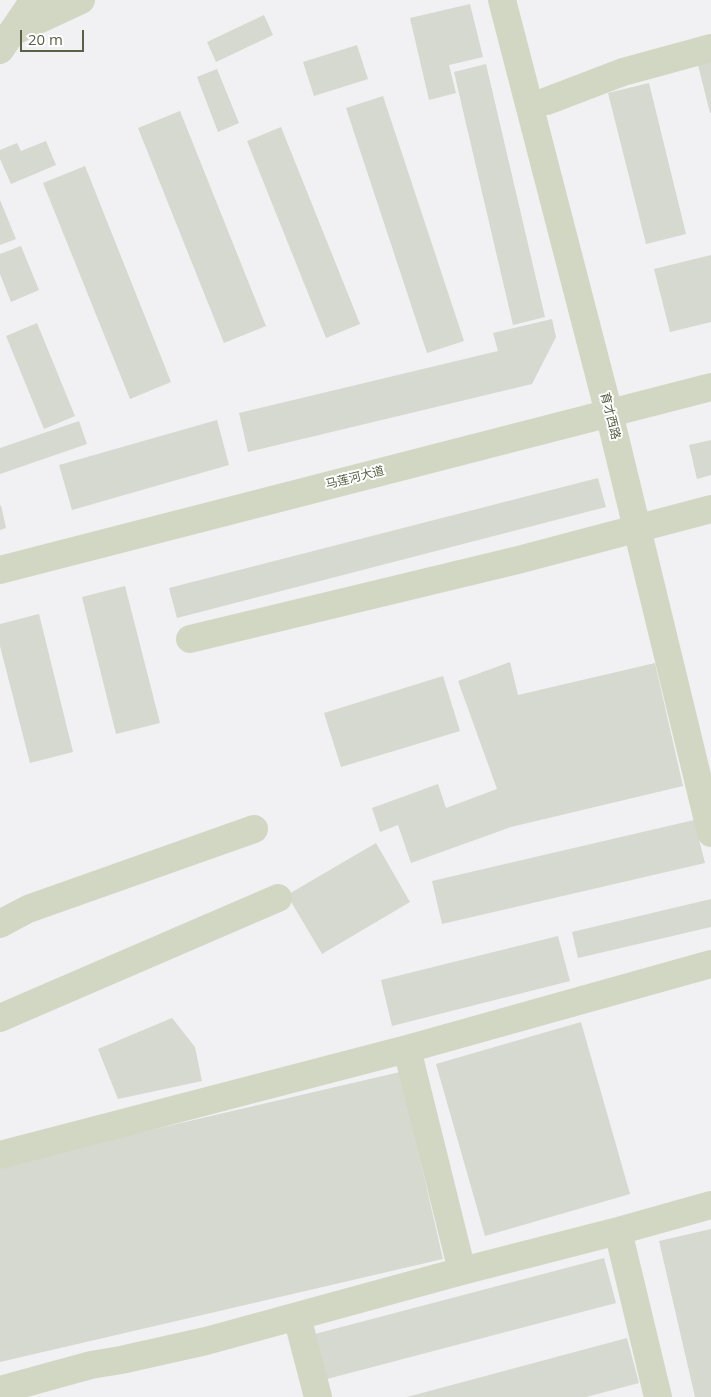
<!DOCTYPE html>
<meta charset="utf-8">
<style>
body{margin:0}
#map{position:relative;width:711px;height:1397px;overflow:hidden;background:#f1f1f3;font-family:"Open Sans",sans-serif}
canvas{display:block}
.scale{position:absolute;left:20px;top:30px;width:64px;height:22px;box-sizing:border-box;border:2px solid #596146;border-top:0;padding-left:6px;font-size:15px;line-height:18px;white-space:nowrap;color:#596146;-webkit-text-stroke:4px #fff;paint-order:stroke}
</style>
<div id="map">
<canvas width="711" height="1397"></canvas>
<div class="scale">20 m</div>
</div>
<script>
const ctx = document.querySelector('canvas').getContext('2d');
ctx.lineJoin = 'round';
function fillPath(path, color) {
  ctx.fillStyle = color;
  ctx.fill(path, 'evenodd');
}
function stroke(path, color, width, dash) {
  ctx.strokeStyle = color;
  ctx.lineWidth = width;
  ctx.lineCap = dash ? 'butt' : 'round';
  ctx.setLineDash(dash || []);
  ctx.stroke(path);
}
function label(font, color, halo, rows, align = 'center') {
  ctx.font = font + ' "Open Sans","Noto Sans SC",sans-serif';
  ctx.lineWidth = 4;
  ctx.setLineDash([]);
  ctx.textBaseline = 'middle';
  ctx.strokeStyle = halo;
  ctx.fillStyle = color;
  for (const [text, x, y, turn = 0] of rows) {
    ctx.save();
    ctx.translate(x, y);
    ctx.rotate((+turn || 0) * Math.PI / 180);
    ctx.textAlign = isNaN(turn) ? turn : align;
    if (halo) ctx.strokeText(text, 0, 0);
    ctx.fillText(text, 0, 0);
    ctx.restore();
  }
}
fillPath(new Path2D(`
 M 470,4 L 483,57 L 449,65 L 456,93 L 429,100 L 410,18 Z
 M 264,15 L 273,35 L 216,62 L 207,42 Z
 M 357,45 L 368,79 L 314,96 L 303,62 Z
 M 711,62 L 711,113 L 710,113 L 698,65 Z
 M 486,64 L 545,317 L 513,325 L 454,72 Z
 M 217,69 L 239,123 L 218,132 L 197,77 Z
 M 649,83 L 686,234 L 646,244 L 608,93 Z
 M 383,96 L 464,341 L 427,353 L 346,108 Z
 M 180,111 L 266,326 L 224,343 L 138,128 Z
 M 281,127 L 360,324 L 326,338 L 247,141 Z
 M 46,141 L 56,165 L 11,184 L 0,159 L 0,150 L 17,143 L 21,151 Z
 M 85,166 L 171,382 L 130,399 L 43,183 Z
 M 0,200 L 16,239 L 0,245 Z
 M 21,246 L 39,290 L 11,302 L 0,274 L 0,254 Z
 M 711,255 L 711,322 L 670,332 L 654,269 Z
 M 552,319 L 556,337 L 532,384 L 248,452 L 239,413 L 498,351 L 493,333 Z
 M 37,323 L 75,416 L 44,429 L 6,336 Z
 M 217,420 L 229,465 L 72,510 L 59,465 Z
 M 79,421 L 87,444 L 0,474 L 0,448 Z
 M 711,440 L 711,475 L 697,479 L 689,445 Z
 M 598,478 L 606,507 L 177,618 L 169,588 Z
 M 1,505 L 6,528 L 0,530 L 0,506 Z
 M 125,586 L 160,723 L 116,734 L 82,597 Z
 M 39,614 L 73,752 L 30,763 L 0,646 L 0,624 Z
 M 510,662 L 518,695 L 655,663 L 683,786 L 511,827 L 411,863 L 398,825 L 380,832 L 372,808 L 438,784 L 446,808 L 497,789 L 458,681 Z
 M 443,676 L 460,731 L 341,767 L 324,713 Z
 M 694,820 L 705,863 L 442,924 L 432,881 Z
 M 376,843 L 410,902 L 322,954 L 287,895 Z
 M 711,899 L 711,927 L 578,958 L 572,932 Z
 M 558,936 L 570,981 L 392,1026 L 381,980 Z
 M 172,1018 L 195,1047 L 202,1081 L 118,1099 L 98,1049 Z
 M 581,1022 L 630,1194 L 485,1236 L 436,1064 Z
 M 400,1072 L 443,1259 L 0,1362 L 0,1165 Z
 M 711,1229 L 711,1397 L 695,1397 L 659,1241 Z
 M 604,1258 L 616,1303 L 327,1379 L 315,1334 Z
 M 627,1338 L 639,1383 L 586,1397 L 407,1397 Z`), '#d5d9cf');
stroke(new Path2D(`
 M 502,0 L 609,413 L 711,833
 M 12,32 L 81,0
 M 0,50 L 34,0
 M 547,101 L 623,72 L 711,48
 M 0,570 L 711,387
 M 190,639 L 518,560 L 711,509
 M 0,924 L 28,909 L 254,829
 M 0,1018 L 278,898
 M 407,1049 L 462,1271
 M 0,1155 L 407,1049 L 711,964
 M 618,1231 L 658,1397
 M 297,1317 L 318,1397
 M 0,1390 L 91,1365 L 121,1360 L 206,1341 L 462,1271 L 618,1231 L 711,1205`), '#d2d7c3', 28);
label('12px', '#596146', '#fff', [
 ["育才西路",610,416,76],
 ["马莲河大道",355,478,-14]
]);
</script>
